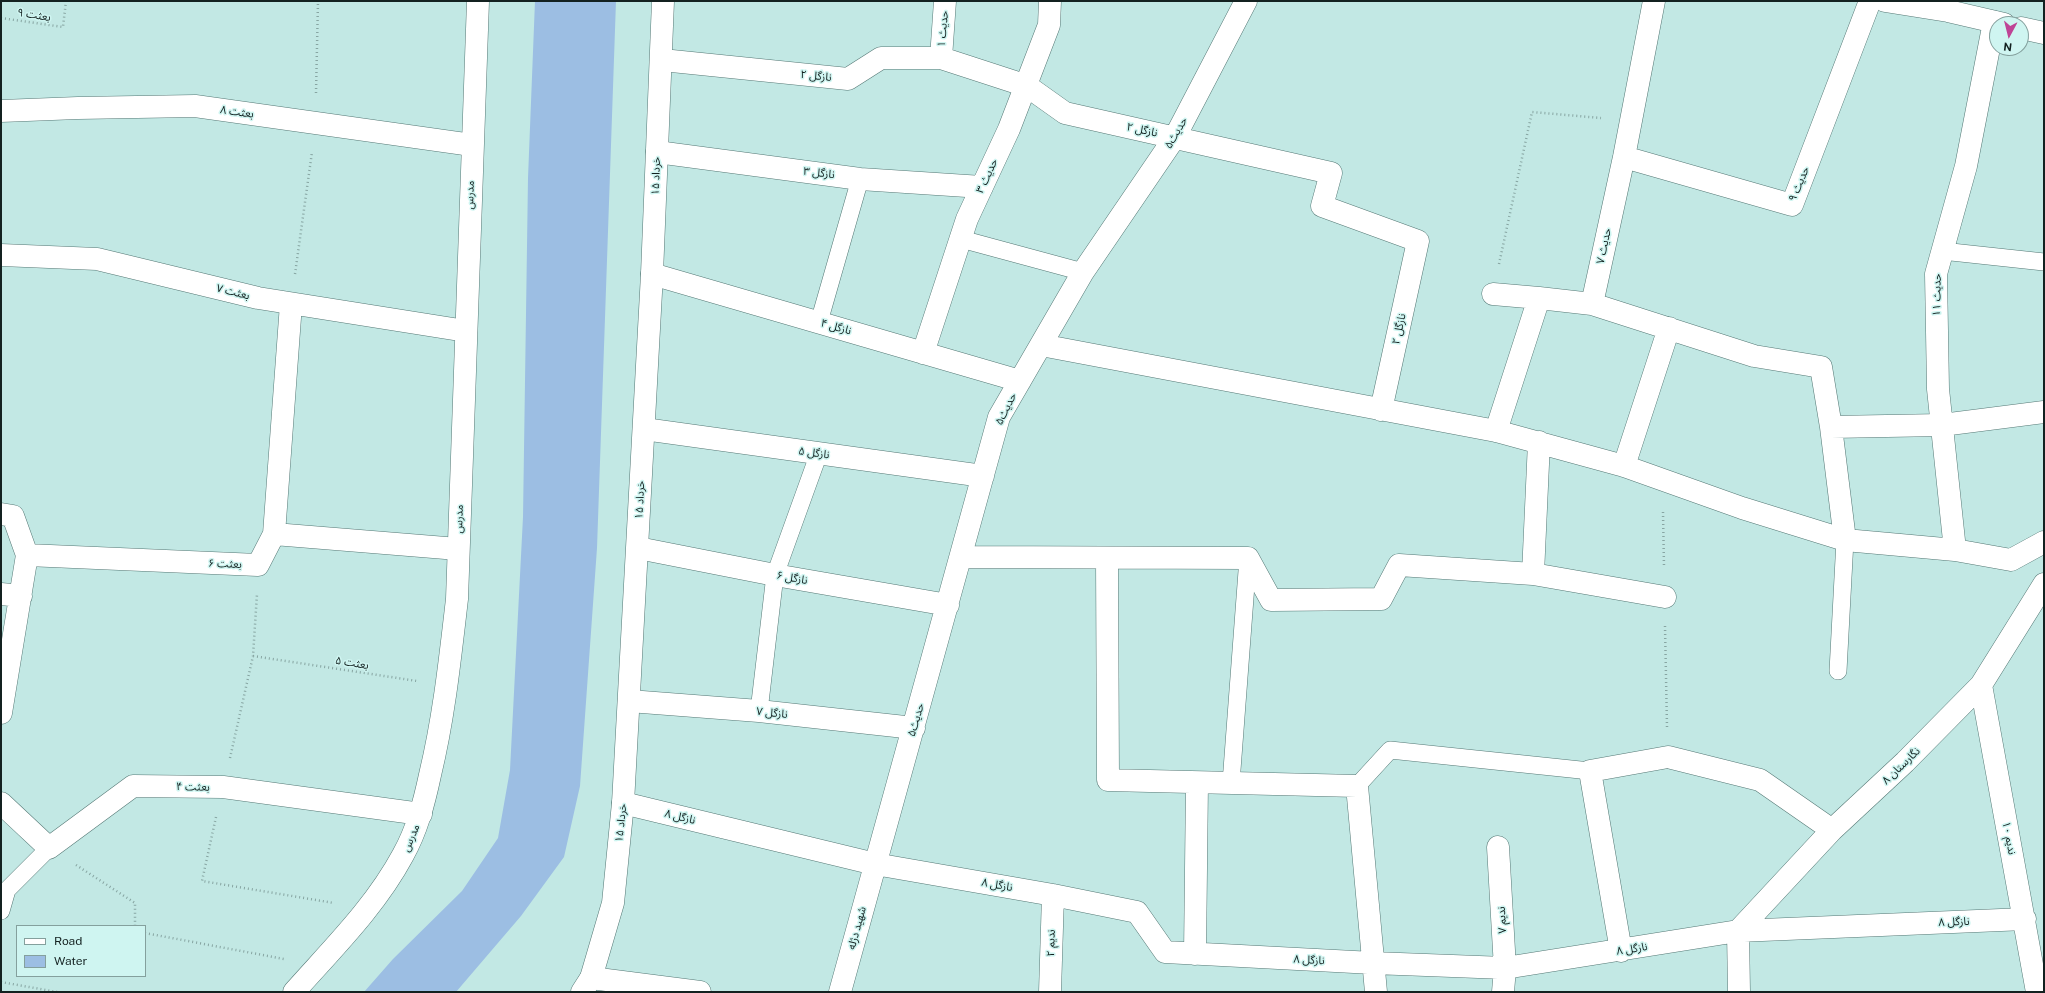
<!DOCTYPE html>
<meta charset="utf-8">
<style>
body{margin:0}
#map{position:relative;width:2045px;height:993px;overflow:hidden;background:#c2e8e4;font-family:"Public Sans",sans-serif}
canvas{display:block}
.frame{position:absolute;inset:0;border:2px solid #132120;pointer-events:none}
.legend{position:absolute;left:16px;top:925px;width:130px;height:52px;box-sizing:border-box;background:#cff5f1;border:1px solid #84a09d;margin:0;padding:5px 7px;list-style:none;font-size:12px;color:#132120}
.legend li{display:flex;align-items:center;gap:8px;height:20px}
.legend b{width:20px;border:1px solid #84a09d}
.north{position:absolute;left:1989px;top:16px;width:40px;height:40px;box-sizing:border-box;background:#cff5f1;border:1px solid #84a09d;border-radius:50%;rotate:187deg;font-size:11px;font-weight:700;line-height:16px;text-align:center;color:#132120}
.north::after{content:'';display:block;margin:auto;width:14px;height:18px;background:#bf4496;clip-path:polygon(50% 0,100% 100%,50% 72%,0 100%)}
</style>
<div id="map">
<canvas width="2045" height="993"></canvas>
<div class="frame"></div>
<ul class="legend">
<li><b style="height:5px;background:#fff"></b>Road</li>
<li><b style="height:11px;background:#9cbee3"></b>Water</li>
</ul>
<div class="north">N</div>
</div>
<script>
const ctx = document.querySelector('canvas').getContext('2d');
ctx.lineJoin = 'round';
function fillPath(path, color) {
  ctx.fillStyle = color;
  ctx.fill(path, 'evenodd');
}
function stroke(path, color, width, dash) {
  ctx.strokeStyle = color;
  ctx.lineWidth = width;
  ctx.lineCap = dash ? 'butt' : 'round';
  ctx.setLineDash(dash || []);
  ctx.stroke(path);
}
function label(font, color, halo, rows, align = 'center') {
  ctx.font = font + ' "Public Sans","Noto Sans Arabic",sans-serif';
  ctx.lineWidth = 3;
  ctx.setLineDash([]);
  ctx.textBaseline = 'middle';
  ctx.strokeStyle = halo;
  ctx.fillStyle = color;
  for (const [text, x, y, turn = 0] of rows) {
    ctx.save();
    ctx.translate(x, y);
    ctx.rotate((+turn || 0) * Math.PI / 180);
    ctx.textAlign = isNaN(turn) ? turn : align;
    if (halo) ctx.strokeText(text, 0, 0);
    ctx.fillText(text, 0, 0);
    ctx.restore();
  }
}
fillPath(new Path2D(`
 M 535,1 L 616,1 L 597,548 L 580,786 L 564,857 L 521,916 L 456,992 L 364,992 L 393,959 L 462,891 L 498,838 L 510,770 L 523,517 L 528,178 Z`), '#9cbee3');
const lane = new Path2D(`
 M 961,239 L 1083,272
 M 1942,251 L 2044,262
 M 819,322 L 860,179
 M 1838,671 L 1845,540
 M 759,711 L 775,575 L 819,453
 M 1231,783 L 1248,558
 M 1357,786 L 1390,750 L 1590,771
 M 1,911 L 7,890 L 49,848`);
const street = new Path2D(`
 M 941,58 L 945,1
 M 662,60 L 848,79 L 881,58 L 941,58 L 1027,86 L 1065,113 L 1331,173 L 1322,206 L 1418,241 L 1381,410
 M 1,111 L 78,108 L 195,106 L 472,145
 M 657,152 L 860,179 L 982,187
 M 1624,157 L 1792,205 L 1870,1
 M 1,255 L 97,259 L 258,298 L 466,331
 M 652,274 L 1020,381
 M 1493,294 L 1539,298
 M 1592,304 L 1754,356 L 1821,367 L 1831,427 L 1942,425 L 2044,412
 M 1041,345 L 1496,431 L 1624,466 L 1742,508 L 1845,540 L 1955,550 L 2011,560 L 2044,542
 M 923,353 L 967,219 L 1009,129 L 1049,25 L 1050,1
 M 1831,427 L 1845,540
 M 644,429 L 983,476
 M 1496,431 L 1539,298 L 1592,304 L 1624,157 L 1654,1
 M 1624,466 L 1669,328
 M 1,514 L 13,516 L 27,555 L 258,565 L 274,534 L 458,549
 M 274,534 L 291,304
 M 638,548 L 775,575 L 948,605
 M 1955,550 L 1938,389 L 1936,274 L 1966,166 L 1994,22
 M 961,557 L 1248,558 L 1271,600 L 1381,599 L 1399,565 L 1533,574 L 1665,597
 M 1107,558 L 1108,780 L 1357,786 L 1376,992
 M 1533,574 L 1539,442
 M 1,594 L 21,596
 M 1981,685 L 2037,992
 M 629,701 L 759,711 L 914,728
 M 1,713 L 27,555
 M 1,803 L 49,848 L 133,786 L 223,787 L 421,814
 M 623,803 L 875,864 L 1053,895 L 1137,912 L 1165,952 L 1373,963 L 1505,968 L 1738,931 L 2025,919
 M 1498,847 L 1505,968 L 1503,992
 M 1621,951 L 1590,771 L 1668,757 L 1760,780 L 1832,830
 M 1195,954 L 1197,783
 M 591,978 L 700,992
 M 840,992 L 999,417 L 1083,272 L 1175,137 L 1246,1
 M 1050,992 L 1053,895
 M 1739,992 L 1738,931 L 1832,830 L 1905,762 L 1981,685 L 2044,584`);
const secondary = new Path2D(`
 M 1885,1 L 1948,11 L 2004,24
 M 2021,28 L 2044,33
 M 294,992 C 333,948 375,907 403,855 C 417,830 424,803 430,775 C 444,717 450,659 457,599 L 478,1
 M 582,992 L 591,978 L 613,903 L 623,803 L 652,274 L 663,1`);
stroke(lane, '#557875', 18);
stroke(street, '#557875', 23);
stroke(secondary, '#557875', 23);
stroke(new Path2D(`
 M 1,18 L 63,27 L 66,1
 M 316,93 L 318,1
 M 1499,264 L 1532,112 L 1601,118
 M 295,274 L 312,152
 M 1663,512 L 1664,567
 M 1665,626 L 1667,727
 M 253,656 L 417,681
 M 230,758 L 253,656 L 257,594
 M 216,817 L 202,881 L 334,903
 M 76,865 L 135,903 L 135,926
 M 145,933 L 284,959
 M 1,982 L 57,992`), '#87a5a2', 2.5, [1, 3]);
stroke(lane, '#fff', 17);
stroke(street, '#fff', 22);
stroke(secondary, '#fff', 22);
label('11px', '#132120', '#cff5f1', [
 ["بعثت ۹",34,15,9],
 ["حدیث ۱",943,29,-85],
 ["نازگل ۲",816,76,6],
 ["بعثت ۸",237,112,8],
 ["نازگل ۲",1142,130,12],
 ["حدیث۵",1176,133,-60],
 ["نازگل ۳",819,173,7],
 ["۱۵ خرداد",656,176,-88],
 ["حدیث ۳",987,176,-65],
 ["حدیث ۹",1799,184,-67],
 ["مدرس",470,195,-88],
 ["حدیث ۷",1604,246,-78],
 ["بعثت ۷",233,292,14],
 ["حدیث ۱۱",1937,295,-89],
 ["نازگل ۴",836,327,16],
 ["نازگل ۲",1399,329,-78],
 ["حدیث۵",1006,409,-64],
 ["نازگل ۵",814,453,8],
 ["۱۵ خرداد",640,500,-87],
 ["مدرس",459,519,-88],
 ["بعثت ۶",225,564,2],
 ["نازگل ۶",792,578,10],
 ["بعثت ۵",352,663,9],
 ["نازگل ۷",772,713,6],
 ["حدیث۵",916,720,-74],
 ["نگارستان ۸",1901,766,-44],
 ["بعثت ۴",193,787,1],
 ["نازگل ۸",680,817,14],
 ["۱۵ خرداد",621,823,-84],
 ["مدرس",411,838,-67],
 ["ندیم ۱۰",2009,838,79],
 ["نازگل ۸",997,885,10],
 ["ندیم ۷",1502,920,-93],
 ["نازگل ۸",1954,922,-2],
 ["شهید دژله",857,928,-75],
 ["ندیم ۲",1051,943,-88],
 ["نازگل ۸",1632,949,-9],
 ["نازگل ۸",1309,960,3]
]);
</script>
